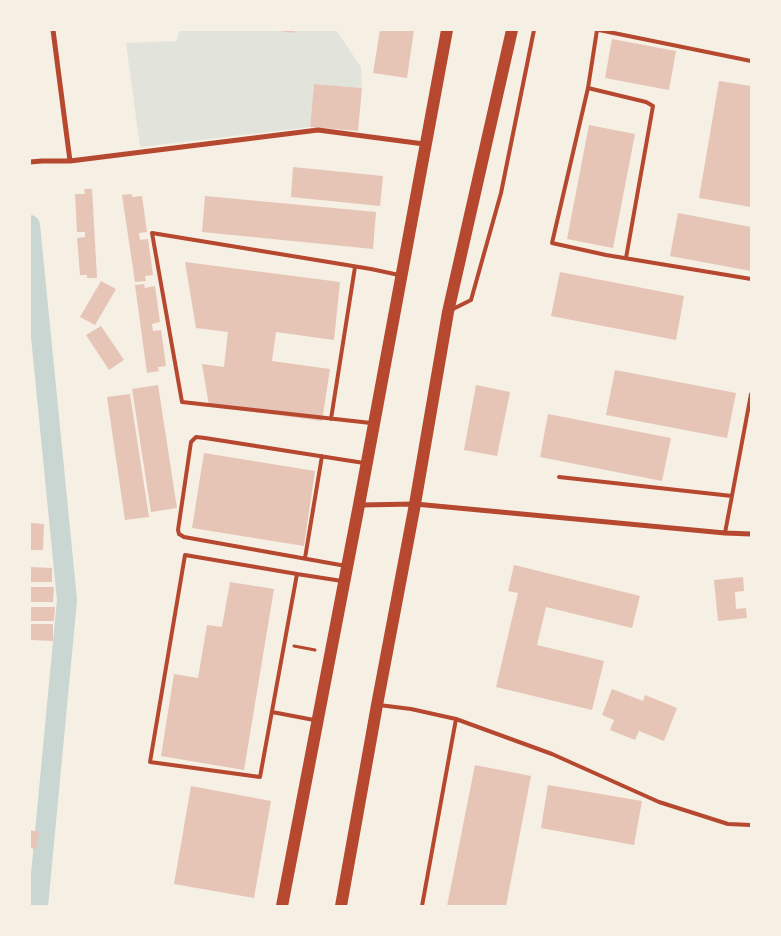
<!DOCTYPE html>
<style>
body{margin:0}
#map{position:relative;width:781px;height:936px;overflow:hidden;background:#f6efe4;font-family:Georgia,serif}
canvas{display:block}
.frame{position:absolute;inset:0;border:31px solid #f6efe4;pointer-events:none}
</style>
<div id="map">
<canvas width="781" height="936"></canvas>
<div class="frame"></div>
</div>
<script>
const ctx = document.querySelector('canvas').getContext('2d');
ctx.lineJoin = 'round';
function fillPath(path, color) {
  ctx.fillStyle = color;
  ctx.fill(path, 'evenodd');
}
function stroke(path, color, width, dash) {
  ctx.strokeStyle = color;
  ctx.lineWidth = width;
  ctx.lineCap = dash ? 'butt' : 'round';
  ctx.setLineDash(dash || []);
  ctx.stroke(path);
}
fillPath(new Path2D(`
 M 179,30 L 264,30 L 295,33 L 295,30 L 336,30 L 361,67 L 362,88 L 314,84 L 310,127 L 140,147 L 126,43 L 177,41 Z`), '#e2e4dc');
stroke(new Path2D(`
 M 30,225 L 67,600 L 38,906`), '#c9d6d2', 20);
fillPath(new Path2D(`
 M 277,30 L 295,30 L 295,33 L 277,31 Z
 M 380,30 L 414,30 L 407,78 L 373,73 Z
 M 612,39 L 676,51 L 669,90 L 605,78 Z
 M 719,81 L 751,86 L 751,207 L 699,198 Z
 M 314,84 L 362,88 L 358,131 L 310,127 Z
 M 589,125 L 635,134 L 613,248 L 567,239 Z
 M 293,167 L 383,176 L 380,206 L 291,197 Z
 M 84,189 L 92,189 L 97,278 L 87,278 L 87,275 L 80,275 L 77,238 L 85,237 L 85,232 L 77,232 L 75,194 L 85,194 Z
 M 132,194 L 132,197 L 142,196 L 147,232 L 139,233 L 140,240 L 148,239 L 153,275 L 145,276 L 146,281 L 135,282 L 122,195 Z
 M 205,196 L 376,212 L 373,249 L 202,232 Z
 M 678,213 L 751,227 L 751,271 L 670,256 Z
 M 185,262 L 340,282 L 334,340 L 276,332 L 272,361 L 330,369 L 322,421 L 209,406 L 202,364 L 224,367 L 228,332 L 196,328 Z
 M 560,272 L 684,296 L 676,340 L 551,316 Z
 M 101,281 L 116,289 L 95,325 L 80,317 Z
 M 144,284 L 145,288 L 155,286 L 160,322 L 152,324 L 153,331 L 161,330 L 166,366 L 158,367 L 159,371 L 147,373 L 135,285 Z
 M 101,326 L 124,360 L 109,370 L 86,335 Z
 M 615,370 L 736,393 L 727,438 L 606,415 Z
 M 158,385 L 177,508 L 151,512 L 132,389 Z
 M 476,385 L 510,392 L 497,456 L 464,450 Z
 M 130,394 L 149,517 L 125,520 L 107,397 Z
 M 548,414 L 671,438 L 662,481 L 540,457 Z
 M 204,453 L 315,471 L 304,546 L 192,528 Z
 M 30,523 L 44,524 L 43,550 L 30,550 Z
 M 514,565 L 640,596 L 632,628 L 546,607 L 537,645 L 604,661 L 592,710 L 496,687 L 518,593 L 508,591 Z
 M 30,567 L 52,568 L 52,582 L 30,582 Z
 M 743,577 L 744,591 L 735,592 L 736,609 L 746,608 L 747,618 L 718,621 L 714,580 Z
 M 230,582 L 274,589 L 244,770 L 161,756 L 174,674 L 198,678 L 207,625 L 222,627 Z
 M 30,587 L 54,587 L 53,602 L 30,602 Z
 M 30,607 L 55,607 L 54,621 L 30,621 Z
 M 30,624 L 53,624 L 53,641 L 30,640 Z
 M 612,689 L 643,701 L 645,695 L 677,708 L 664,741 L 639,731 L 635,740 L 610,730 L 614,720 L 602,715 Z
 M 475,765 L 531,776 L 506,906 L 447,906 Z
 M 548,785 L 642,801 L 634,845 L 541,828 Z
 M 191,786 L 271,801 L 254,898 L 174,884 Z
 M 30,830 L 39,832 L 36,849 L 30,848 Z`), '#e6c5b7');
stroke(new Path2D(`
 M 294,646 L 315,650`), '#b5482f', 3);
stroke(new Path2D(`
 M 597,30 L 588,88 L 646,102 L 653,106 L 626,258
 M 599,30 L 751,61
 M 588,88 L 552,243 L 606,255 L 751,279
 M 453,309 L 471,300 L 501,193 L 534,30
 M 331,419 L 355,267
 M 371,423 L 182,402 L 152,233 L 371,269 L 399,275
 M 559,477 L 732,496
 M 725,533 L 751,394
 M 305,558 L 322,456
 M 346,566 L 184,537 L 179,534 L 178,530 L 191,442 L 196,437 L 205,438 L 364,463
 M 297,574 L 260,777 L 150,762 L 185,555 L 297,574 L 342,581
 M 379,705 L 411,709 L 456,719 L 552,754 L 659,802 L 728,824 L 751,825
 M 272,712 L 314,720
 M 422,906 L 456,719`), '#b5482f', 4);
stroke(new Path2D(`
 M 53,30 L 70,161
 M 30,162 L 42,161 L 70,161 L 318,130 L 424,144
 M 360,505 L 415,504 L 725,533 L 751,534`), '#b5482f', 5);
stroke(new Path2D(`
 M 282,906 L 359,505 L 447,30
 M 341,906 L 377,705 L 415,504 L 448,312 L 512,30`), '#b5482f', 12);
</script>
